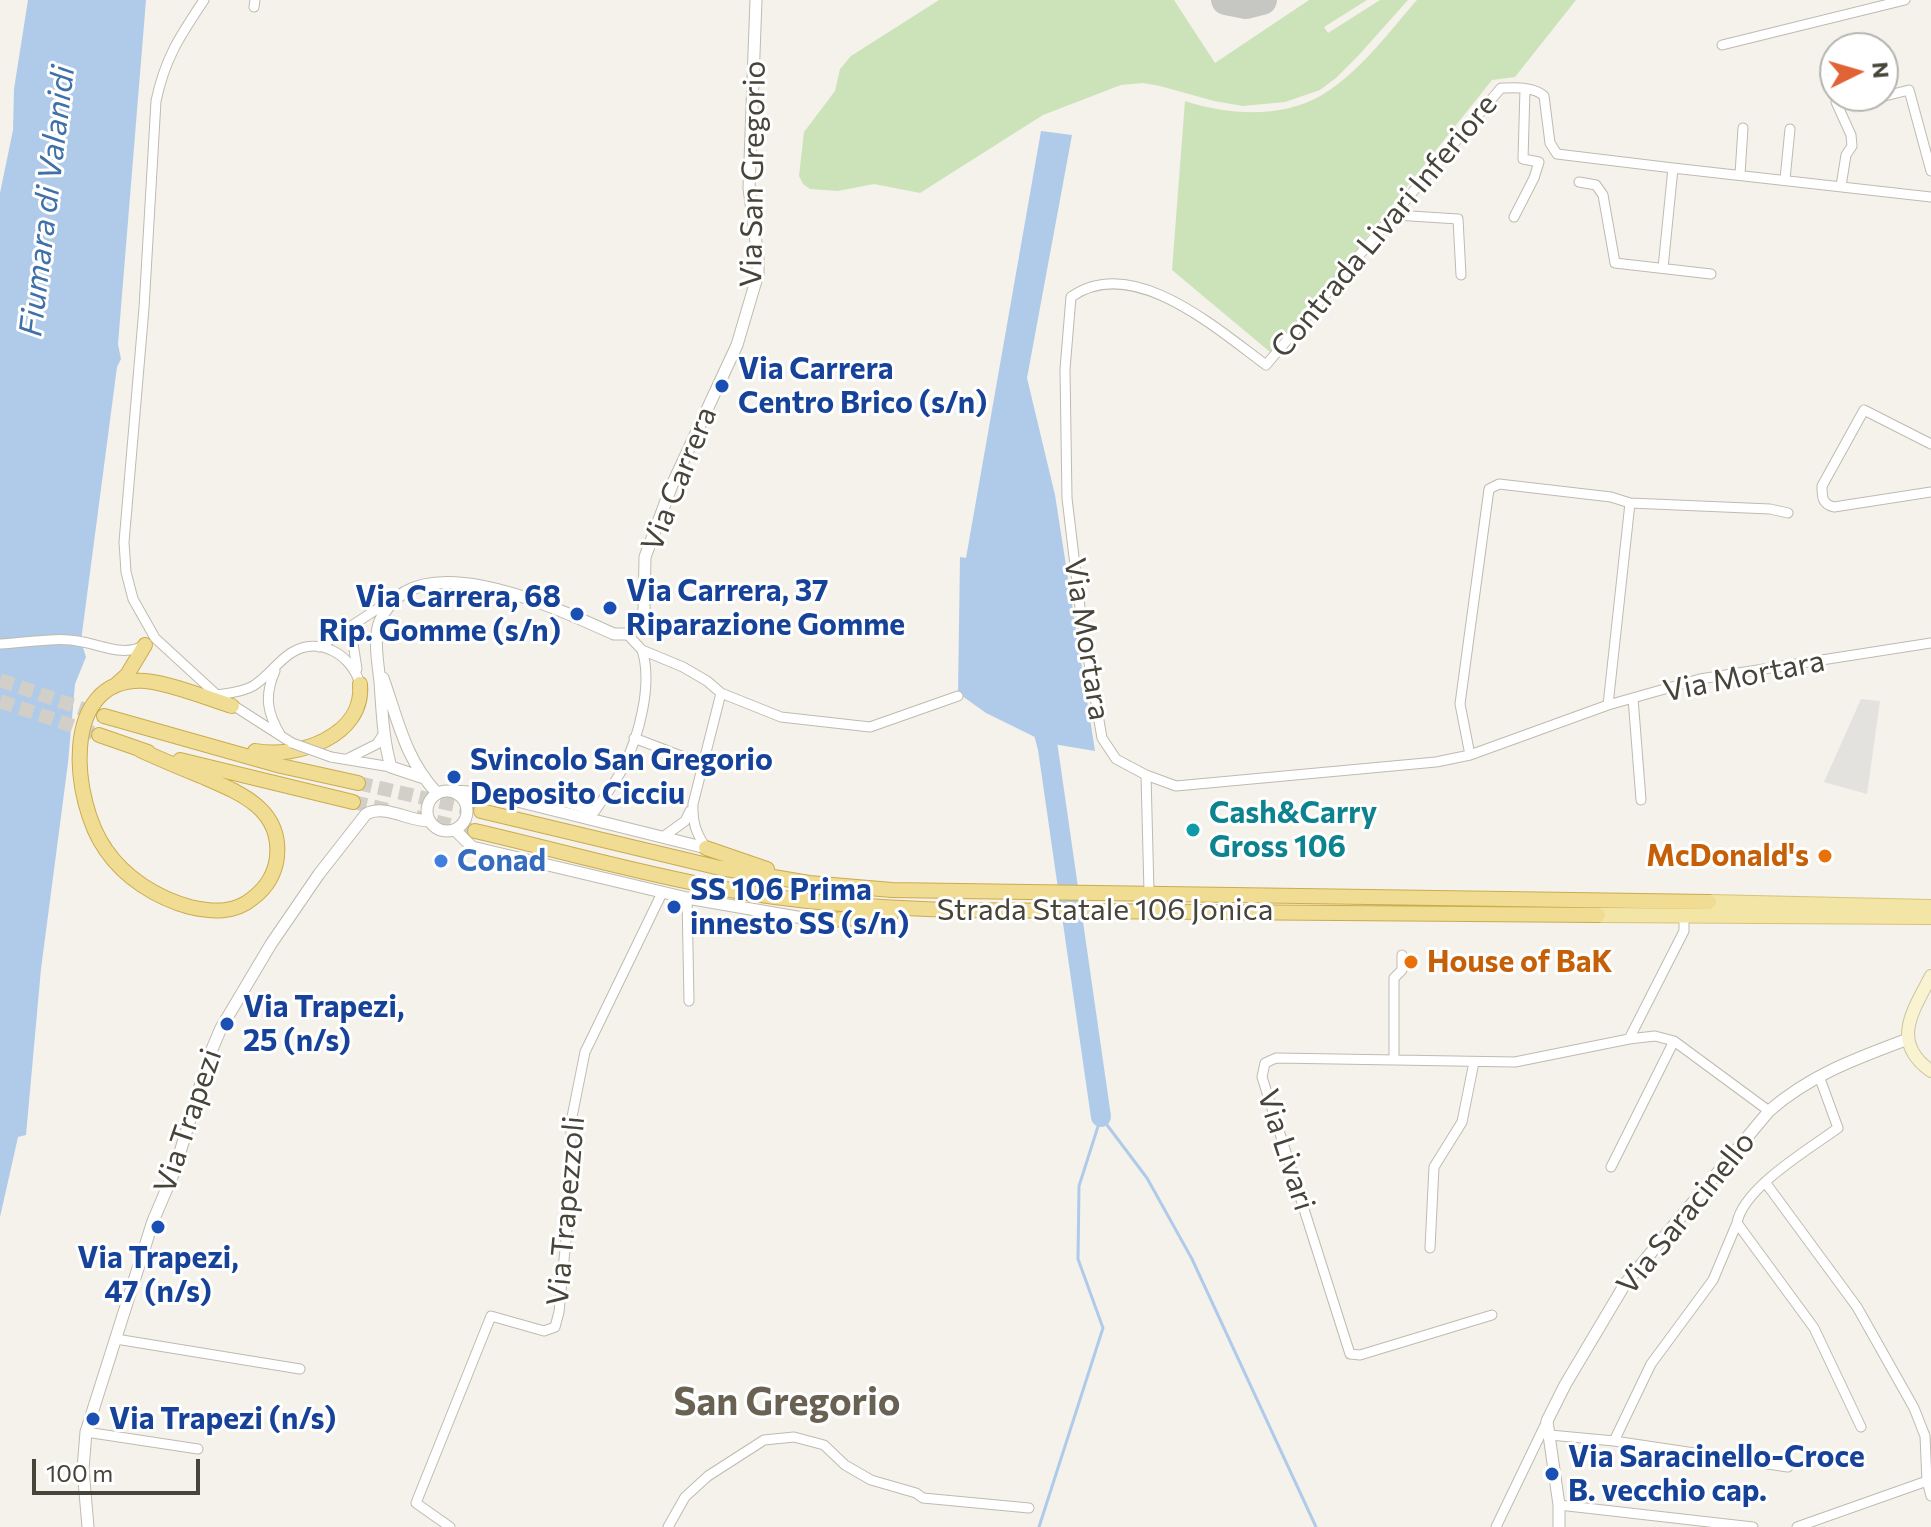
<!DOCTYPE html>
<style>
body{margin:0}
#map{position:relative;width:1931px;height:1527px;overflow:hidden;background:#f4f2eb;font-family:Commissioner,sans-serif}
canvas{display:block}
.north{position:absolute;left:1819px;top:32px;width:80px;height:80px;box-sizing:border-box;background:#fff;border:2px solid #b5b4b0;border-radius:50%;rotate:85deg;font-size:22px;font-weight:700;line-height:32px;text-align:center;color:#47443a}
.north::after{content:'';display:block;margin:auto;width:28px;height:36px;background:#e16235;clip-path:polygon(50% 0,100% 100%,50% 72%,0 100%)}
.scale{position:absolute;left:32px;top:1459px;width:168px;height:36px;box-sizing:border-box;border:4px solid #47443a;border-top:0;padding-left:10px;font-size:24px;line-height:28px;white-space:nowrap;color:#47443a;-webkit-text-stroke:6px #fff;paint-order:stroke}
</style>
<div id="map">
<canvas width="1931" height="1527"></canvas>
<div class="north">N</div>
<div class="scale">100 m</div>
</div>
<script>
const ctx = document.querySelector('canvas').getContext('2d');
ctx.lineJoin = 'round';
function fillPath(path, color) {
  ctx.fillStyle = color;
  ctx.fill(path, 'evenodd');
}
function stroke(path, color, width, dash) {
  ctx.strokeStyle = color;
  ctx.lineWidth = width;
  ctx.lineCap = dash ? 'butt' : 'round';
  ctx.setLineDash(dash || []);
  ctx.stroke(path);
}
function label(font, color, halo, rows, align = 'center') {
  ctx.font = font + ' Commissioner,sans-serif';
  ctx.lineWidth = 6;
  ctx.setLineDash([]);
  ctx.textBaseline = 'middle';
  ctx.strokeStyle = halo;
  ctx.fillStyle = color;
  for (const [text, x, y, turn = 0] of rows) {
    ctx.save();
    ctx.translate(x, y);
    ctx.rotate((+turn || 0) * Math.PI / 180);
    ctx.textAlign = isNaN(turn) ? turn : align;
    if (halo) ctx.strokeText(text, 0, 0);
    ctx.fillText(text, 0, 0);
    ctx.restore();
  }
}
fillPath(new Path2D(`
 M 939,0 L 1174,0 L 1215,63 L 1309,0 L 1367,0 L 1324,27 L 1328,33 L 1380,0 L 1408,0 L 1358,56 L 1336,78 L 1320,90 L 1285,102 L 1243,106 L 1214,101 L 1160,86 L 1143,83 L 1121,85 L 1043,115 L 920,193 L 874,184 L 838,191 L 810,189 L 803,184 L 799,176 L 804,132 L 835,91 L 840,69 L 851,56 Z
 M 1417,0 L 1576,0 L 1515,77 L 1492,80 L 1354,253 L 1270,352 L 1172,270 L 1185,101 C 1228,115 1281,119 1322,95 C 1360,72 1388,33 1417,0 Z`), '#cce3b9');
fillPath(new Path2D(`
 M 1861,699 L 1880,701 L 1867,794 L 1824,782 Z`), '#e3e2df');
fillPath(new Path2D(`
 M 28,0 L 146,0 L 118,344 L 121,359 L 117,367 L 81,641 L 86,657 L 75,684 L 68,763 L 41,969 L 26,1135 L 18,1137 L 0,1217 L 0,193 L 13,130 L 14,89 Z
 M 1041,131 L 1072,135 L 1027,378 L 1055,495 L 1095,751 L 1047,743 L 986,713 L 958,693 L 960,557 L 966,558 Z`), '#b0cbe9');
stroke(new Path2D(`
 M 1101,1117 L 1147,1178 L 1192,1259 L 1316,1527
 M 1039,1527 L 1103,1328 L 1078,1259 L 1079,1186 L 1101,1117`), '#b0cbe9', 3);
stroke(new Path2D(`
 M 1040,718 L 1048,749 L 1101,1117`), '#b0cbe9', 20);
stroke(new Path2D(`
 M 1226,0 L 1246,4 L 1262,0`), '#c6c6c2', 30);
stroke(new Path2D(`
 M 0,680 L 100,715
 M 0,701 L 99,735
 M 358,783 L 481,811
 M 353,802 L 388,810
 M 416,817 L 475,831`), '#d1cfc8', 14, [14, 7]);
const minor = new Path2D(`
 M 204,0 C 180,36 165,58 156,101 L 144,308 L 124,542 L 126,572 L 133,599 L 155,638 L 217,695 L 292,743
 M 254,7 L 255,0
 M 1722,45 L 1905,0
 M 1873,99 L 1909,90 L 1931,171
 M 1836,102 L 1851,135 L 1852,146 L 1846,155 L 1841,186
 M 1673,168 L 1557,154 L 1550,143 L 1544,96 C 1533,86 1514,88 1501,88 L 1266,365 C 1218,330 1133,253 1071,297 L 1065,369 L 1067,498 L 1081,616 L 1102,738 L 1116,759 L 1146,775 L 1176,786 L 1436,762 L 1470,755 L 1608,705 L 1700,679 L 1931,643
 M 1740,174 L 1743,128
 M 1785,179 L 1790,129
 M 1579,182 L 1596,185 L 1603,195 L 1615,263 L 1711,274
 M 1395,215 L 1458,219 L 1461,275
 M 1514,217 L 1534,178 L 1539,162 L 1523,159 L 1525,89
 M 1663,268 L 1673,168 L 1931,197
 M 1931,444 L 1864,410 L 1822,486 C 1822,497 1822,504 1834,507 L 1931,492
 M 627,634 L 642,650 L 683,667 L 707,681 L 721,693 L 781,717 L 870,727 L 958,696
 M 0,644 C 28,643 56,636 83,642 C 104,646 125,657 145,645
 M 319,647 L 394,598
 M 357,669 L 352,637 L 359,622
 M 275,671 C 264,696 267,713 281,736
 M 217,695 C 229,693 243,692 253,686 C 268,677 277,662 291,653 C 319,635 352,655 360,684
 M 1633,698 L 1641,800
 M 1608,705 L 1630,503
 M 634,738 L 702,764
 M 1470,755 L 1460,704 L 1489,489 L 1499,484 L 1611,497 L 1630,503 L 1770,509 L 1788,513
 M 331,757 L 391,767
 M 347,759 L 377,744 L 384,733
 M 1146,775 L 1149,892
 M 547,797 L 595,811 C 604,797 615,783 623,768 C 639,736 653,684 642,650
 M 663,837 L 685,821 L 690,811
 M 706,848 C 696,833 692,822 693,804 L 721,693
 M 687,898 L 689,1001
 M 1674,1041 L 1769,1111
 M 1394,1060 L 1394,978 L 1402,970 L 1402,955
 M 1611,1167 L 1674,1041 L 1655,1036 L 1629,1039
 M 1765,1182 L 1857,1307 L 1914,1408 L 1925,1436 L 1927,1481
 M 1737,1223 L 1814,1328 L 1861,1427
 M 1430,1248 L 1434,1167 L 1462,1122 L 1474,1062
 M 1492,1315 L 1360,1355 L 1350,1354 L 1262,1077 L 1265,1063 L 1276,1058 L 1515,1062 L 1629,1039 L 1684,931 L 1684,915
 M 116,1339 L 300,1369
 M 86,1432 L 198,1449
 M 1550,1435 L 1614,1441 L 1788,1467
 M 1614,1441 L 1651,1364 L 1713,1280 L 1737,1223 C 1743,1188 1809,1149 1838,1128 L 1819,1076
 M 1559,1505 L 1753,1527
 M 450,1527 L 416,1503 L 491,1316 L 544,1331 L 555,1327 L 559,1312 L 571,1187 L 571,1122 L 585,1052 L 662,893
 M 668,1527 L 685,1497 L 708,1476 L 764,1440 L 794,1437 L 824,1445 L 845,1465 L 871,1480 L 916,1493 L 923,1498 L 1029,1508
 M 1496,1527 L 1547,1421
 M 1797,1527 L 1927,1481 L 1931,1496`);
const tertiary = new Path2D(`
 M 383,678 C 398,720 405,759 437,793
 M 391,767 C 383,740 382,710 380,682 C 378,663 373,638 380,621 C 415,539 560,610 614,634 L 627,634 L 638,624 L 644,610 L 645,557 L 672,485 L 737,345 L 758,274 L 758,258 L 749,188 L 756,0
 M 391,767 L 421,777
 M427 811a20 20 0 1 1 40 0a20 20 0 1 1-40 0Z
 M 453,791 L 485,793 L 706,848
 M 455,830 L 472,847 L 687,898 L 820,921
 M 88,1527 L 83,1469 L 86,1432 L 153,1221 L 174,1172 L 210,1054 L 221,1028 L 271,944 L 319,874 L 366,814 C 385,804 408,821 429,821
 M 1559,1527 L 1559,1505 L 1547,1421 L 1565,1385 L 1625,1284 L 1769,1111 C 1810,1075 1857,1058 1908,1039`);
const secondary = new Path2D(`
 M 1931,976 C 1913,1011 1890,1042 1931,1071`);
const primary = new Path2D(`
 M 1709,902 L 1931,907
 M 1598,915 L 1931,917`);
const trunk = new Path2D(`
 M 117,684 L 127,675 L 145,645
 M 104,716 L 281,766 L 358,783
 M 99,735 L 148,752
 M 140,750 C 160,759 181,768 201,776 C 238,792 282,808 277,857 C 275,874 266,888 253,898 C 234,914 212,912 190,907 C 157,898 125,878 106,850 C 72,803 58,676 145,681 C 166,682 210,699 232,706
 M 255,751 C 297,759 365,736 360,684
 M 180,760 L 353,802
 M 481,811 L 720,868 L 809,883 L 892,890 L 1709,902
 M 475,831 C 558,850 641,874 725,889 C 799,903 874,907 950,910 L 1598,915
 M 706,848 L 767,869
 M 820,921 L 891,915`);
stroke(minor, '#bebbaf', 11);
stroke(tertiary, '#bebbaf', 13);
stroke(secondary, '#cbc49f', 14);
stroke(primary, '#d6c477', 16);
stroke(trunk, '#ccab4e', 16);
stroke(minor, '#fff', 9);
stroke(tertiary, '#fff', 11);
stroke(secondary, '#f9f3d1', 12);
stroke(primary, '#f3e5a6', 14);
stroke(trunk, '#f0dc92', 14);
const minorBridge = new Path2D(`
 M 292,743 L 331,757`);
stroke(minorBridge, '#bebbaf', 11, []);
stroke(minorBridge, '#fff', 9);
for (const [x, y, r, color] of [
 [722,386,8,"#1a4fb4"],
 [610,608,8,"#1a4fb4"],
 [577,614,8,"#1a4fb4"],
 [454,777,8,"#1a4fb4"],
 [1193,830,8,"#0f9aa8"],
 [1825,856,8,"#e8710a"],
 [441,861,8,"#3f7fe0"],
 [674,907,8,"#1a4fb4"],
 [1411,962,8,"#e8710a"],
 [227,1024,8,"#1a4fb4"],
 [158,1227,8,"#1a4fb4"],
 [93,1419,8,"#1a4fb4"],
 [1552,1474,8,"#1a4fb4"]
]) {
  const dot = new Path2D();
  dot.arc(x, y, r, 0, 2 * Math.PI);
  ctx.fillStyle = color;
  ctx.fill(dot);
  stroke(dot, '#fff', 3);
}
label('30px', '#47443a', '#fff', [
 ["Via San Gregorio",753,174,-89],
 ["Contrada Livari Inferiore",1384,226,-50],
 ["Via Carrera",679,479,-68],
 ["Via Mortara",1087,639,81],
 ["Via Mortara",1744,676,-11],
 ["Strada Statale 106 Jonica",1105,910],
 ["Via Trapezi",188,1121,-71],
 ["Via Livari",1286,1150,72],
 ["Via Trapezzoli",566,1211,-85],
 ["Via Saracinello",1686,1213,-51]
]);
label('bold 30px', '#164399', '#fff', [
 ["Via Carrera",738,369],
 ["Centro Brico (s/n)",738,403],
 ["Via Carrera, 37",626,591],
 ["Riparazione Gomme",626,625],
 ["Via Carrera, 68",561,597,"right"],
 ["Rip. Gomme (s/n)",561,631,"right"],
 ["Svincolo San Gregorio",470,760],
 ["Deposito Cicciu",470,794],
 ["SS 106 Prima",690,890],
 ["innesto SS (s/n)",690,924],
 ["Via Trapezi,",243,1007],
 ["25 (n/s)",243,1041],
 ["Via Trapezi,",158,1258,"center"],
 ["47 (n/s)",158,1292,"center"],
 ["Via Trapezi (n/s)",109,1419],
 ["Via Saracinello-Croce",1568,1457],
 ["B. vecchio cap.",1568,1491]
], 'left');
label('bold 30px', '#0d838f', '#fff', [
 ["Cash&Carry",1209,813],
 ["Gross 106",1209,847]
], 'left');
label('bold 30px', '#c56008', '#fff', [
 ["McDonald's",1809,856],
 ["House of BaK",1427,962,"left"]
], 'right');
label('bold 30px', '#366cbe', '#fff', [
 ["Conad",457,861]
], 'left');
label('italic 32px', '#3f70a7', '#fff', [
 ["Fiumara di Valanidi",47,201,-83]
]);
label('bold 38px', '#696252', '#fff', [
 ["San Gregorio",787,1402]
]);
</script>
